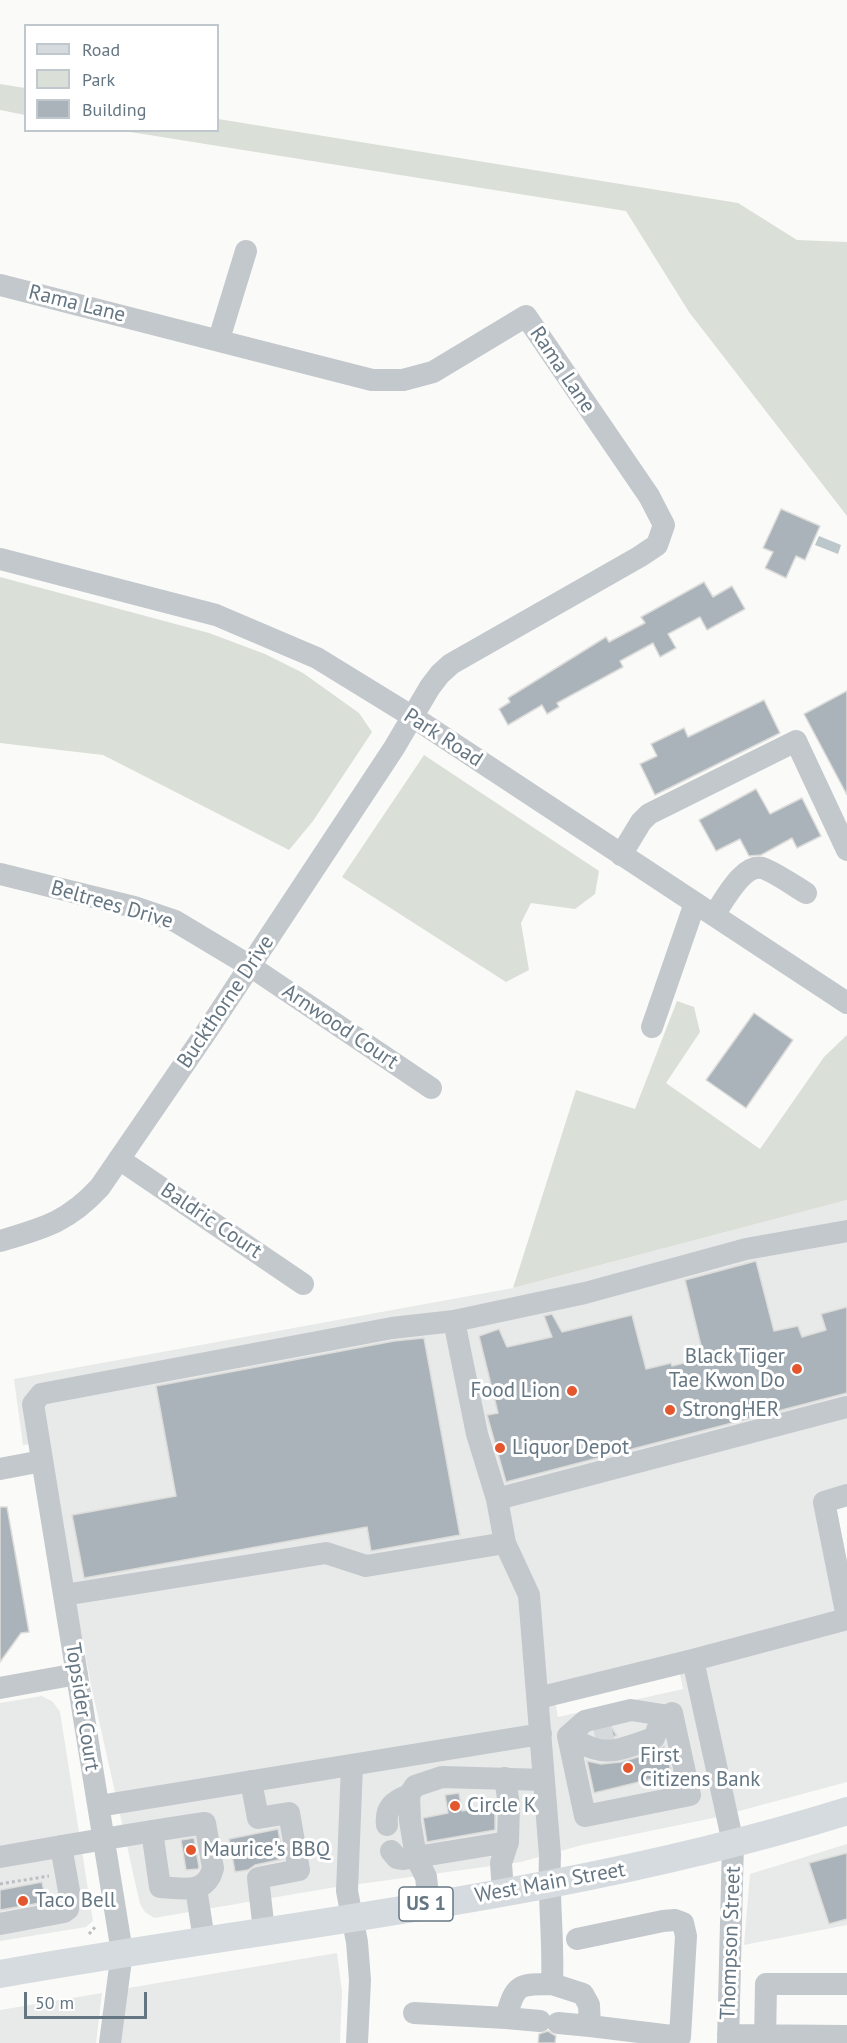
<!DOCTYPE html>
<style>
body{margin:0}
#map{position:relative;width:847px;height:2043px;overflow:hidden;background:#fafaf8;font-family:"PT Sans",sans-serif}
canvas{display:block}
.legend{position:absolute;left:24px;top:24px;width:195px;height:108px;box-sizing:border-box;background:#fff;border:2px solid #c1c8cd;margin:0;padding:8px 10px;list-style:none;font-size:18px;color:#657683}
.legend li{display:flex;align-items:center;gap:12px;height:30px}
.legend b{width:30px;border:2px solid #c1c8cd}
.scale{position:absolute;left:24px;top:1992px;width:123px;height:27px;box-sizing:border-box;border:3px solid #657683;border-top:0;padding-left:8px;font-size:18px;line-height:21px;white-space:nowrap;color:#657683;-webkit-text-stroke:4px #fff;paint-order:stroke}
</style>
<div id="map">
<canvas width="847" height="2043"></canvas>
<ul class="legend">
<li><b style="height:8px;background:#d6dbdf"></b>Road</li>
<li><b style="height:16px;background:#dadfd7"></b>Park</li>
<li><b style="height:16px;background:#aab3b9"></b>Building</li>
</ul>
<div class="scale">50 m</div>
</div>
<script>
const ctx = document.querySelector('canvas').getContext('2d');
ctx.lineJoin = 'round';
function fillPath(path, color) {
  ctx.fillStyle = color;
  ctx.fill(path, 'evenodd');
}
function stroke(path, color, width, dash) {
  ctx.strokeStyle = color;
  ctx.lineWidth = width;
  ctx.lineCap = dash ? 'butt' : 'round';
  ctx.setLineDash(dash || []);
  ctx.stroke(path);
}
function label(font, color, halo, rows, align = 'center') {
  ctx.font = font + ' "PT Sans",sans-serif';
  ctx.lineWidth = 6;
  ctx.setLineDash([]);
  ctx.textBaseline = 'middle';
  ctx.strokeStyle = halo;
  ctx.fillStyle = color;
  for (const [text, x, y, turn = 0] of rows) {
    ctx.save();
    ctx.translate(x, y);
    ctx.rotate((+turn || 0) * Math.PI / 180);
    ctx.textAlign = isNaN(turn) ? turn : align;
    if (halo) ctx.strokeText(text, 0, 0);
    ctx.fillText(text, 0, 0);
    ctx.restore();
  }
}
fillPath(new Path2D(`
 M 847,1200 L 847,1502 L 836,1505 L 847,1564 L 847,1782 L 713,1818 L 582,1845 L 521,1862 L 330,1888 L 154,1918 L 145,1912 L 140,1904 L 91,1685 L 46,1442 L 23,1445 L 14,1379 L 513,1288 ZM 676,1655 L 683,1689 L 558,1717 L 552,1684 Z
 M 42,1696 L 53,1702 L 60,1712 L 93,1921 L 86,1927 L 0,1941 L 0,1703 Z
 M 847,1844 L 847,1925 L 744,1945 L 750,1874 Z
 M 337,1953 L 342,1991 L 340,2043 L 119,2043 L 128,1988 Z
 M 102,1993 L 96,2043 L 0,2043 L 0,2010 Z`), '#e8e9e9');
fillPath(new Path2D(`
 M 0,84 L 25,88 L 25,115 L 0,110 Z
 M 218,119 L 738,203 L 797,240 L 847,242 L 847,516 L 689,312 L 626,211 L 124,131 L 218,130 Z
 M 0,577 L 209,633 L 265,654 L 303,673 L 359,713 L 372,732 L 313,821 L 289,850 L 103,755 L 0,743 Z
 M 424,755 L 599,871 L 595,894 L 575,909 L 531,903 L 521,923 L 529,970 L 506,982 L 342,877 Z
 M 677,1001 L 694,1007 L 700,1032 L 666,1083 L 760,1149 L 824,1057 L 847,1035 L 847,1200 L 513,1288 L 576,1090 L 635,1109 Z`), '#dadfd7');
fillPath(new Path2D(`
 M 819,536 L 841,545 L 838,554 L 815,545 Z`), '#bbc7cb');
const building = new Path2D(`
 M 781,509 L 820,526 L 805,560 L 796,556 L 786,578 L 765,568 L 773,552 L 763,548 Z
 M 704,582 L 713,597 L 732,586 L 745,609 L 707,630 L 700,617 L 668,634 L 676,648 L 660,657 L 653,643 L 620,661 L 623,667 L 557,703 L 559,707 L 547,714 L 542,705 L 508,725 L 499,709 L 510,702 L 508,698 L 606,637 L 609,642 L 645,623 L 641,617 Z
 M 847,691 L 847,795 L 804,714 Z
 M 764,700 L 780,733 L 655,795 L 640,764 L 657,756 L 651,744 L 684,728 L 688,737 Z
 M 756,789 L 770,814 L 802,798 L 821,836 L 797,848 L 792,838 L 761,855 L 749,856 L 740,839 L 716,851 L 699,820 Z
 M 754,1013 L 793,1040 L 746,1108 L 706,1080 Z
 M 756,1261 L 774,1331 L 798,1326 L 802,1337 L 826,1330 L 821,1314 L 847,1307 L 847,1393 L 506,1482 L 487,1415 L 498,1413 L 479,1336 L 499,1329 L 507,1347 L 552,1337 L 544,1316 L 552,1314 L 562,1332 L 632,1315 L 646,1369 L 671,1363 L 672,1366 L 704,1358 L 685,1280 Z
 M 424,1338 L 460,1535 L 371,1551 L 367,1527 L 84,1578 L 72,1515 L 176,1496 L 156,1386 L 394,1341 Z
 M 0,1507 L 7,1507 L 29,1632 L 21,1633 L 0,1662 Z
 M 612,1728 L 617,1736 L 603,1737 L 596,1735 L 595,1733 Z
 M 664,1746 L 672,1774 L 594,1793 L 587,1761 L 601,1764 L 621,1762 L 658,1751 Z
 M 459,1793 L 462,1811 L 495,1806 L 495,1830 L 427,1842 L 423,1818 L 448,1813 L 445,1795 Z
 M 278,1829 L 283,1859 L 255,1865 L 248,1870 L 235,1872 L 229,1839 Z
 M 194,1838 L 199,1867 L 198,1869 L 186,1870 L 181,1840 Z
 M 847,1853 L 847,1919 L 829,1924 L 809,1863 Z
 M 42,1882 L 46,1902 L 0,1910 L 0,1890 Z
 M 548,2031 L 556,2036 L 555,2043 L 538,2043 L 539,2034 Z`);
fillPath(building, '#aab3b9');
stroke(building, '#dcdcda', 1.5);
stroke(new Path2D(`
 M 594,1732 L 612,1728`), '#d5d9db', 22, [22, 11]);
stroke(new Path2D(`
 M 0,1884 L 49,1876
 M 89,1934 L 97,1925`), '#bbbfc2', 3, [3, 3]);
stroke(new Path2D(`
 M 0,285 L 372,380 L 403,380 L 433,372 L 526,316 L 649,496 L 664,525 L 657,545 L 639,557 L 451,664 L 440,674 L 430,687 L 394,748 L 209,1028 L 100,1187 C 68,1222 44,1228 0,1241
 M 219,339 L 246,251
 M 0,559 L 216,615 L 317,658 L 413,717 L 847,1003
 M 621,855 L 641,822 L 649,814 L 796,741 L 847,850
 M 0,874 L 134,907 L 175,921 L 250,966 L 431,1088
 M 714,915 C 724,901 744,860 765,869 C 779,875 793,885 806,893
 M 652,1027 L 695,903
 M 119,1159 L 303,1284
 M 454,1321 L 477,1434 L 497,1499 L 505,1543 L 529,1595 L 550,1855 C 548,1898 554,1941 552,1984 L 583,1994 L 589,2005 L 590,2026 L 680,2037 L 686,1936 L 683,1923 L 675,1920 L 663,1921 L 577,1939
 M 0,1469 L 42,1461
 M 847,1495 L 824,1502 L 847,1617
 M 497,1499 L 847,1407
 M 64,1595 L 326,1553 L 366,1566 L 505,1543
 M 0,1688 L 77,1674
 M 538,1698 L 693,1660
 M 568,1736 L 585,1816 L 690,1795 L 672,1713
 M 568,1736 C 605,1759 615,1751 654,1738 L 663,1715
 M 568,1736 L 585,1721 L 631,1710 L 663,1715
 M 352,1765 L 347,1891 L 357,1942 L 360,1980 L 357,2043
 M 251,1781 L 258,1818 L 289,1813 L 299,1870 L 258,1878 L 264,1931
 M 99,1806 L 541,1734
 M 387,1825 C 385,1808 393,1801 409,1795
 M 391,1851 L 397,1858 L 404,1859 L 508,1842
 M 0,1857 C 68,1845 137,1833 205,1823 L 213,1868 C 206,1896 182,1888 160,1887 L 152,1831
 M 196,1888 L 204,1940
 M 503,1892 L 501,1863 L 508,1842 L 509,1805 L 505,1778
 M 429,1904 L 426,1877 L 416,1857 L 410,1821 L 409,1795 L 415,1786 L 442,1777 L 544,1780
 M 0,1924 L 64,1912 L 68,1909 L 69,1891 L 61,1846
 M 414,2013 L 506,2018 C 515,1984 518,1984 552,1984
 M 506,2018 L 540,2021
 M 558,2023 L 590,2026
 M 728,2035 L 847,2036
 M 110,2043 L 122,1952 L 33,1404 L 41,1394 L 392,1328 L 454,1321 L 585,1293 L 746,1249 L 847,1231
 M 728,2043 L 733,1843 L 693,1660 L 847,1619
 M 765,2043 L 766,1984 L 847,1984`), '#c3c8cc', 22);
stroke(new Path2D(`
 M 0,1974 C 283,1924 572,1897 847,1811`), '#d6dbdf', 28);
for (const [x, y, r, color] of [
 [797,1369,6,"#e4572e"],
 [572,1391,6,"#e4572e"],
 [670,1410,6,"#e4572e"],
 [500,1448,6,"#e4572e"],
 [628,1768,6,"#e4572e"],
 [455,1806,6,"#e4572e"],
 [191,1850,6,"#e4572e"],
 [23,1901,6,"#e4572e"]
]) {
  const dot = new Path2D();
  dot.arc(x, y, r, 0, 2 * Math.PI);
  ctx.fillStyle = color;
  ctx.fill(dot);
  stroke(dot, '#fff', 2);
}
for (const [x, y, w] of [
 [426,1904,54]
]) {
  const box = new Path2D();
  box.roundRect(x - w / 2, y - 17, w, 34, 4.5);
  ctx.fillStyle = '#fff';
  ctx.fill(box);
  stroke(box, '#657683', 1.5);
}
label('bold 20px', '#657683', null, [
 ["US 1",426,1904]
]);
label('21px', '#657683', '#fff', [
 ["Rama Lane",77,304,14],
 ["Rama Lane",562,370,56],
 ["Park Road",443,738,33],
 ["Beltrees Drive",112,905,16],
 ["Buckthorne Drive",226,1002,-56],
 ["Arnwood Court",340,1027,34],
 ["Baldric Court",211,1221,34],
 ["Topsider Court",82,1707,81],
 ["West Main Street",550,1883,-10],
 ["Thompson Street",731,1943,-88]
]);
label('21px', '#657683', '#fff', [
 ["Black Tiger",785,1357,"right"],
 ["Tae Kwon Do",785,1381,"right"],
 ["Food Lion",560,1391,"right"],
 ["StrongHER",682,1410],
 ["Liquor Depot",512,1448],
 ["First",640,1756],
 ["Citizens Bank",640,1780],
 ["Circle K",467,1806],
 ["Maurice's BBQ",203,1850],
 ["Taco Bell",35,1901]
], 'left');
</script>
